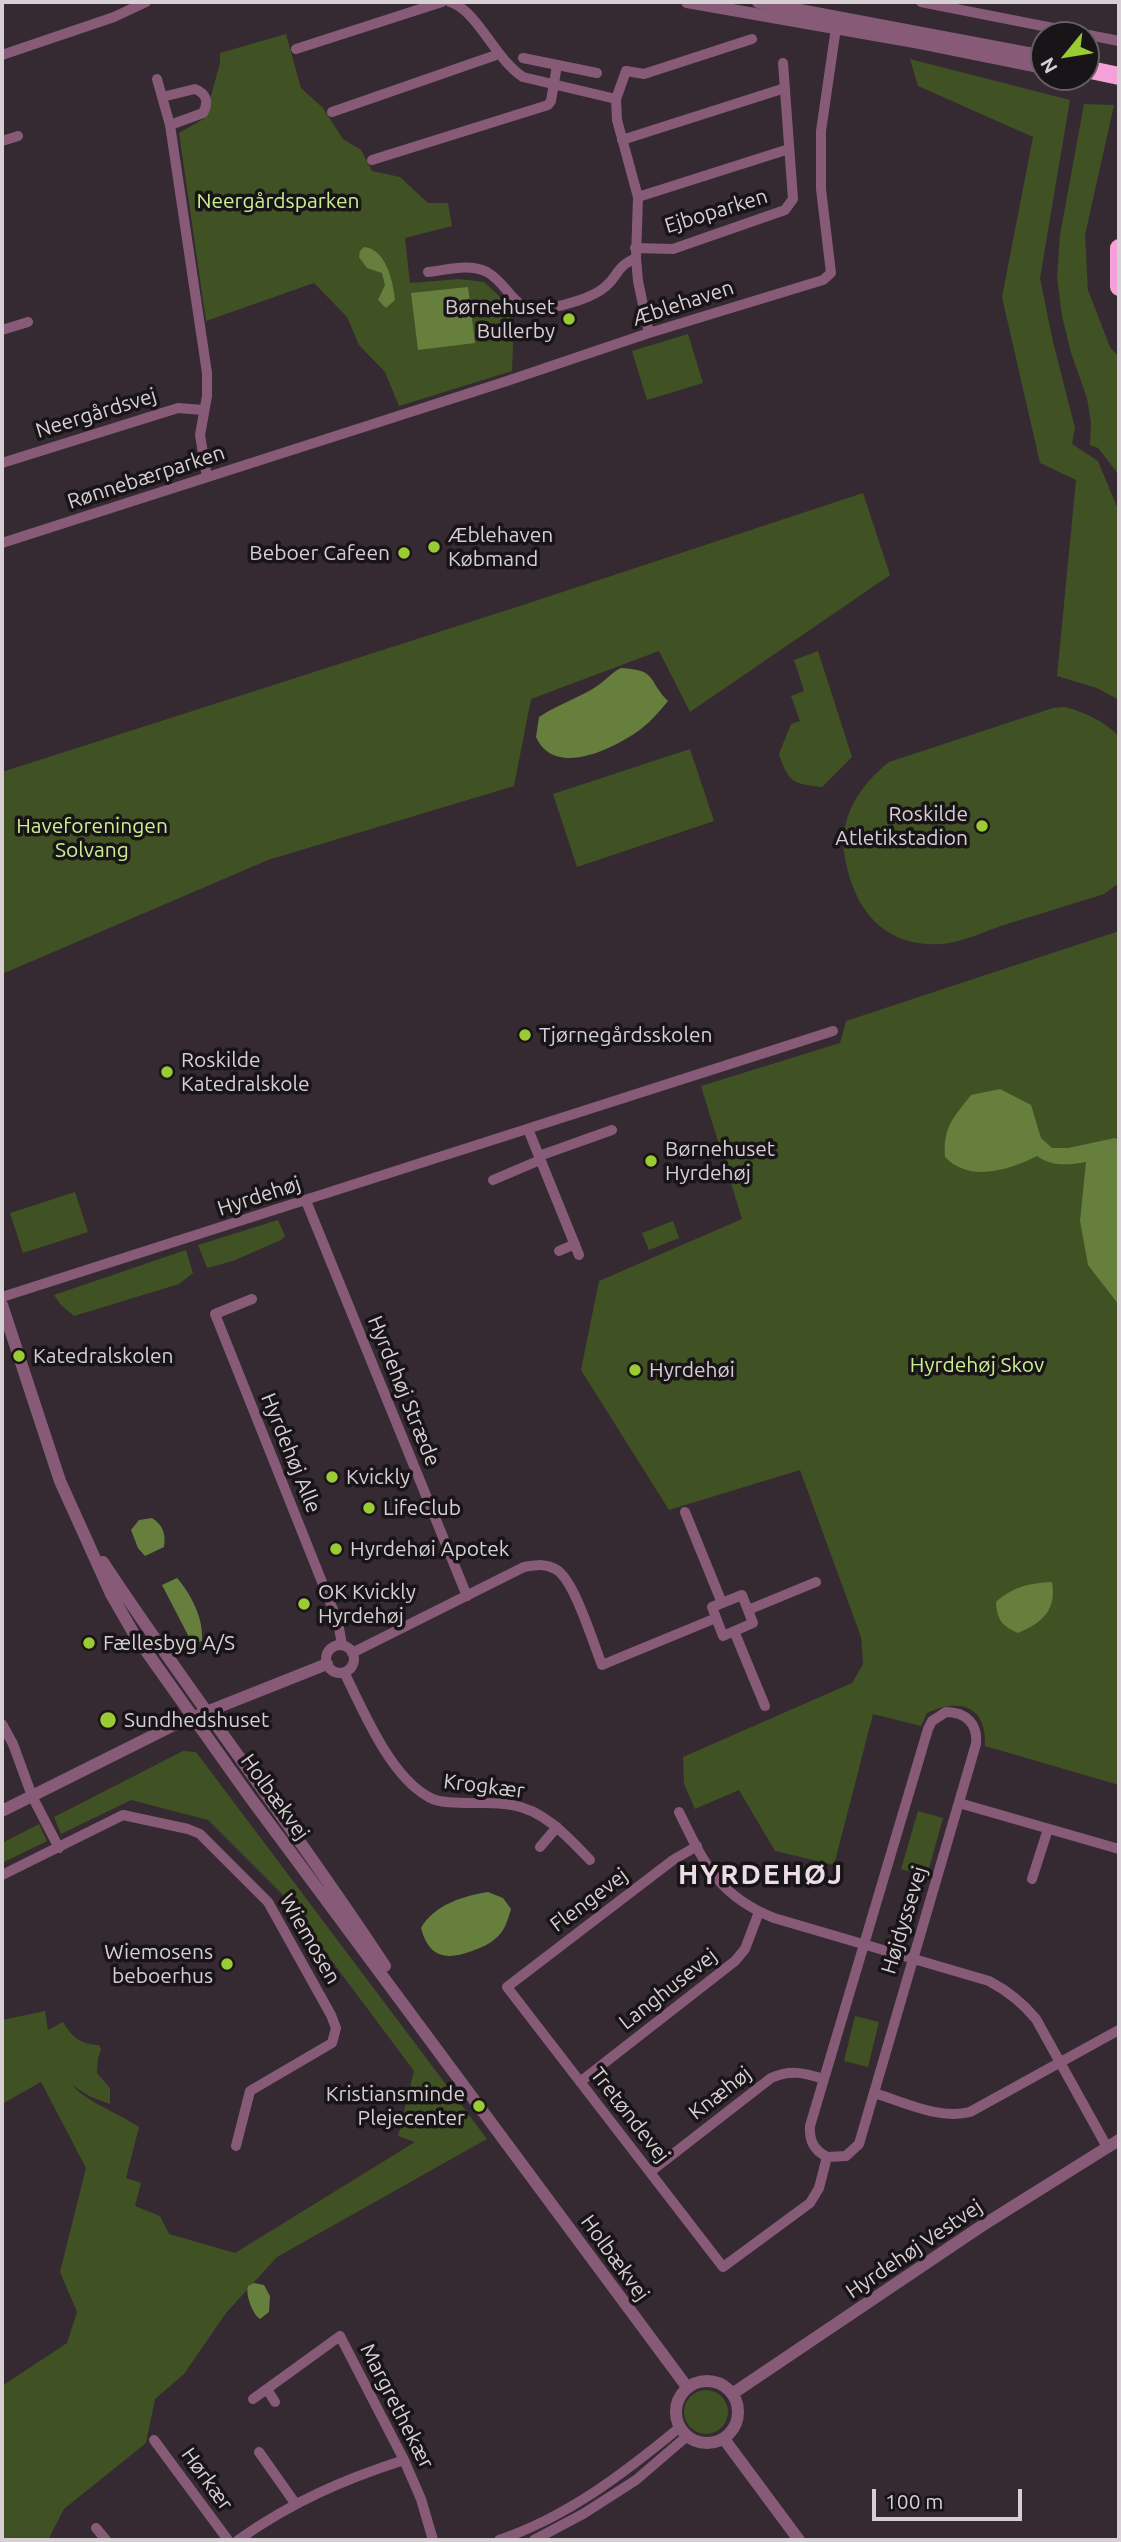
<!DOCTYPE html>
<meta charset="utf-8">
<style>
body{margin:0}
#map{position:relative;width:1121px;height:2542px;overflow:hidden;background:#352a31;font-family:Ubuntu,sans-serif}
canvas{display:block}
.frame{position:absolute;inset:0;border:4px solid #d6cfd3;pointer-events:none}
.north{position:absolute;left:1030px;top:21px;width:70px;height:70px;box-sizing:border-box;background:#191417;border:2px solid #655f62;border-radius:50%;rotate:240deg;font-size:19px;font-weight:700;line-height:28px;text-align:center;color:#d6cfd3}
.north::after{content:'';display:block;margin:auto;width:24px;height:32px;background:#9acb34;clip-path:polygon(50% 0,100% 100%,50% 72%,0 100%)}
.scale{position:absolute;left:872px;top:2489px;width:150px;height:32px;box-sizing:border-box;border:4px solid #d6cfd3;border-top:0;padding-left:9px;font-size:21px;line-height:24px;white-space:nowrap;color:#d6cfd3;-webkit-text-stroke:5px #191417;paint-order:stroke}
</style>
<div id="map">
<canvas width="1121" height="2542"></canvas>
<div class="frame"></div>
<div class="north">N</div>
<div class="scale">100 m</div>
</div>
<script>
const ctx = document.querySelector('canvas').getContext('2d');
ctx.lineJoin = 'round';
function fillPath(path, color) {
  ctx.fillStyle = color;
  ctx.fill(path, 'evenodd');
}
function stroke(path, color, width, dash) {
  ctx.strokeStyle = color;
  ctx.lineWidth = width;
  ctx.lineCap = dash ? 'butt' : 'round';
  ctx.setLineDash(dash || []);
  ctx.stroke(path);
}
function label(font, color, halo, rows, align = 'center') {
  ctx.font = font + ' Ubuntu,sans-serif';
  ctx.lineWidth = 7;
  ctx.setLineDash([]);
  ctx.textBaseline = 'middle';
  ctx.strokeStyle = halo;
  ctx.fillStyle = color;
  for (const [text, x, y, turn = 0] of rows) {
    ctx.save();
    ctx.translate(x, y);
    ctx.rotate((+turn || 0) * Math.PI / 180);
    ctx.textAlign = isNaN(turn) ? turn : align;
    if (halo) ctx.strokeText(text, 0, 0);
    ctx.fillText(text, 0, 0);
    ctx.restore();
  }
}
fillPath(new Path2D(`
 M 286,34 L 301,88 L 323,108 L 343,139 L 361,150 L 372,171 L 400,177 L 428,203 L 448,203 L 452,226 L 405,238 L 410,283 L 459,279 L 484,282 L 509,305 L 514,324 L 512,371 L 399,406 L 385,372 L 359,345 L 347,317 L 314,283 L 206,321 L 179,133 L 205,118 L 220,63 L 220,53 Z
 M 910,59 L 1070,100 L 1040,278 L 1053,342 L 1075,428 L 1072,444 L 1098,461 L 1119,512 L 1119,700 L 1097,688 L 1057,676 L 1076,480 L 1040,463 L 1002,297 L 1033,137 L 918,86 Z
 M 1084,104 L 1114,105 L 1085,235 L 1088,290 L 1110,347 L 1119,357 L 1119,475 L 1098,448 L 1090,445 L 1091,423 L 1087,398 L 1071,353 L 1062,316 L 1057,277 L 1060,235 Z
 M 688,334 L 703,383 L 647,400 L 632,351 Z
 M 863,493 L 890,575 L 690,712 L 659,651 L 531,699 L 514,786 L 268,860 L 2,974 L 2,772 L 523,605 Z
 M 818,651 L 852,757 L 822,787 C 793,784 788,782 779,754 L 791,724 L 800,721 L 791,696 L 804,691 L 794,660 Z
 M 1065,707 C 1087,713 1103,721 1119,736 L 1119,883 L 1104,894 C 1072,904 1040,914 1007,924 C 988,930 961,943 941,944 C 885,948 854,910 845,858 C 838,818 859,786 889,762 L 1053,708 Z
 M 690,749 L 714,821 L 577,867 L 553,794 Z
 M 1119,931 L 1119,1785 L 985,1746 C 987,1705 959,1698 927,1713 L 921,1726 L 873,1714 L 834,1865 L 775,1851 L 739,1790 L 695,1809 L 684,1784 L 683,1757 L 852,1683 L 863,1664 L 861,1637 L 800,1470 L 669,1510 L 581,1370 L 599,1281 L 742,1219 L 701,1086 L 840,1043 L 846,1021 Z
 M 75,1192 L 88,1232 L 23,1253 L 10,1213 Z
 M 278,1220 L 285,1236 L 281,1240 L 233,1261 L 207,1268 L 198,1245 Z
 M 673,1221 L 679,1238 L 649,1250 L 642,1233 Z
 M 186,1250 L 193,1273 L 179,1284 L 74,1316 L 61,1305 L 54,1295 Z
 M 183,1751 L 196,1752 L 487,2139 L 277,2257 L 226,2313 L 184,2374 L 155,2399 L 146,2443 L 64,2509 L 48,2540 L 2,2540 L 2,2386 L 67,2343 L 77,2312 L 60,2272 L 86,2168 L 41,2082 L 2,2104 L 2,2020 L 45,2011 L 48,2030 L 63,2022 C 73,2038 80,2044 99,2045 L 101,2049 L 98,2058 L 97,2073 L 110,2088 L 110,2104 L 91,2097 L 72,2085 C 90,2104 117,2112 139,2127 L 126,2178 L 141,2183 L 135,2206 L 160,2216 L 169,2234 L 235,2253 L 415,2142 L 398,2136 L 414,2071 L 281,1893 L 208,1820 L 131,1800 L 61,1834 L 54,1817 Z
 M 918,1811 L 943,1818 L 927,1876 L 901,1869 Z
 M 39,1824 L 47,1841 L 2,1863 L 2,1843 Z
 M 855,2016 L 879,2022 L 868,2067 L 844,2061 Z
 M684 2412a22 22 0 1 1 44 0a22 22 0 1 1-44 0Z`), '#405124');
fillPath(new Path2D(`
 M 364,247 C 386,249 393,281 395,300 L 386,308 L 378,300 L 385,285 L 382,273 L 367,268 L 359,257 L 360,251 Z
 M 468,287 L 475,343 L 418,350 L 411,293 Z
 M 621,668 C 658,670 647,680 668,701 C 660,711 651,721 641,729 C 615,748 555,779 536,737 L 539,717 C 557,705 576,699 594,688 C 605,682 610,673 621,668 Z
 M 1000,1089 L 1031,1105 L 1041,1138 L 1052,1148 L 1068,1148 L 1115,1138 L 1119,1141 L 1119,1305 L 1088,1265 L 1080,1221 L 1086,1162 C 1067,1165 1053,1167 1037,1156 C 1009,1170 970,1183 945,1157 C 943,1127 953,1118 971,1095 Z
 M 152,1518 C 163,1525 166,1534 164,1547 L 145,1556 L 138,1548 L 131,1530 L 139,1520 Z
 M 177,1578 C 191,1594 204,1619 202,1641 L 195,1643 L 191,1641 L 162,1585 Z
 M 1052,1582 C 1057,1610 1042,1623 1018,1633 C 1002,1626 997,1620 996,1602 C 1012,1587 1030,1583 1052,1582 Z
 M 488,1892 L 503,1898 L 511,1909 C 508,1919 505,1931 496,1938 C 490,1944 480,1948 472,1951 C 445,1961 429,1957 421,1928 C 434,1905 463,1896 488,1892 Z
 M 254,2283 L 264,2285 L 270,2296 L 269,2312 L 260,2319 C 253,2315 245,2294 248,2286 Z`), '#667f3d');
stroke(new Path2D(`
 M 450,2 C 477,10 495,59 523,77 L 616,99 L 617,120 L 638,197 L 636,258 L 638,281 L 649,333
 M 921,2 L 1119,41
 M 296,49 L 442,2
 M 2,55 L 114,17 L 146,2
 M 523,58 L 597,73
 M 157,79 L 170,125 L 207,373 L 207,396 L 200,435 L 207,477
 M 162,97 L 195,89 C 207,94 209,102 203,113 L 170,125
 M 616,99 L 626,71 L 644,74 L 752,39
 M 332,112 L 499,54
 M 622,140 L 785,88
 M 2,141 L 18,136
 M 372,160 L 548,105 L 551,101 L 557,65
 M 638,197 L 789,149
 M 635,248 L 673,249 L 785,210 L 793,199 L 783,63
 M 428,272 C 447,270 469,263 487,272 C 512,286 512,316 549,308 C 566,305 592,298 605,287 C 620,275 614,268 636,258
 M 2,330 L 28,322
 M 2,463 L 178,408 L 203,410
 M 2,543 L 504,382 L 649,333 L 823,280 L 831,273 L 821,189 L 821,131 L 837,21
 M 528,1129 L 579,1255
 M 539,1156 L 612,1130
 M 493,1180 L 540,1160
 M 306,1201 L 467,1596
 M 559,1251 L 575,1244
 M 2,1297 L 833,1031
 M 252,1299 L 215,1314 L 338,1622 L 342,1645
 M 685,1512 L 722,1603
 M 742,1595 L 753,1623 L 723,1636 L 712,1607 Z
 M 748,1610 L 816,1582
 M 734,1631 L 765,1706
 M326 1659a14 14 0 1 1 28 0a14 14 0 1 1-28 0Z
 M 352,1653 L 524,1567 C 536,1565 546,1563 557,1570 C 575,1582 593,1643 602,1665 L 716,1618
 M 344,1672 C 363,1710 389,1774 427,1796 C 439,1804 455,1802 469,1803 C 483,1803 498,1802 512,1805 C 544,1810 568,1837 590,1860
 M 946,1712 C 966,1712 978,1724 976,1744 L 859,2144 L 846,2156 L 827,2157 C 814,2150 809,2141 810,2126 L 928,1729 L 932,1721 Z
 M 2,1724 L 13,1744 L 32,1796 L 59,1848
 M 959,1803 L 1119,1849
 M 679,1812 C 704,1863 718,1896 774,1918 L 989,1981 C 1008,1991 1022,2002 1036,2019 L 1107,2147
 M 697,1846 L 673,1860 L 507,1987 L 723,2267 L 810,2203 L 819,2188 L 827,2157
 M 540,1847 L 557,1827
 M 2,1875 L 123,1815 L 188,1829 L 200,1834 L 268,1902 L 331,2015 L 336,2028 L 332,2043 L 250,2091 L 236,2146
 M 1032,1879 L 1048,1829
 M 580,2082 L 735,1961 L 745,1949 L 759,1912
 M 874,2093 C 904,2102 939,2120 970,2112 L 1119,2030
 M 650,2172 L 771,2078 C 791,2069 804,2073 824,2079
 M 267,2389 L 275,2402
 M 253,2399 L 340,2336 L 404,2460 L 421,2499 L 433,2540
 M 154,2440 L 228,2540
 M 259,2452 L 295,2503
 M 96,2528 L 106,2540
 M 238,2540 C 292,2502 342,2480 404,2460
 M 499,2540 C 567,2517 623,2474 679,2428
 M 534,2540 L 583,2514 L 636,2480 L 686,2437`), '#875b78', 10);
stroke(new Path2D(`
 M 687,2 L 920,43 L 1044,68
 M 758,2 L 1044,56
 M 2,1305 L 60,1481 L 111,1594 L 134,1634 L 249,1796 L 687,2387
 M 103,1562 C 193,1699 295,1828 385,1966
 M 2,1811 L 176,1724 L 327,1664
 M676 2412a31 31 0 1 1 62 0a31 31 0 1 1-62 0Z
 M 732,2394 L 980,2227 L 1119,2140
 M 724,2439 L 799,2540`), '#875b78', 12);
stroke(new Path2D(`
 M 1086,69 L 1119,76
 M 1119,248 L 1119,287`), '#f6a0da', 18);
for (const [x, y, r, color] of [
 [569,319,7,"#9acb34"],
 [434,547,7,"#9acb34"],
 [404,553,7,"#9acb34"],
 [982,826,7,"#9acb34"],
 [525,1035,7,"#9acb34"],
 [167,1072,7,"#9acb34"],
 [651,1161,7,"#9acb34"],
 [19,1356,7,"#9acb34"],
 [635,1370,7,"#9acb34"],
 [332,1477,7,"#9acb34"],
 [369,1508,7,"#9acb34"],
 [336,1549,7,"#9acb34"],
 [304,1604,7,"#9acb34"],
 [89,1643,7,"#9acb34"],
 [108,1720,9,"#9acb34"],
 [227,1964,7,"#9acb34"],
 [479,2106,7,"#9acb34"]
]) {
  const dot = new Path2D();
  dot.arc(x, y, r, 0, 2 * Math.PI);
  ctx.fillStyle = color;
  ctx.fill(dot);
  stroke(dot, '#191417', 2.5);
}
label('21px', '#caef91', '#191417', [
 ["Neergårdsparken",278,201],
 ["Haveforeningen",92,826],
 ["Solvang",92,850],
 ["Hyrdehøj Skov",977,1365]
]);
label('21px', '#d6cfd3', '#191417', [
 ["Ejboparken",716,211,-17],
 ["Æblehaven",683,303,-18],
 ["Neergårdsvej",96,413,-17],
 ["Rønnebærparken",146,477,-18],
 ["Hyrdehøj",259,1196,-18],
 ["Hyrdehøj Stræde",404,1391,68],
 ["Hyrdehøj Alle",291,1453,68],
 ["Krogkær",484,1786,7],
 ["Holbækvej",275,1797,54],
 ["Flengevej",589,1900,-37],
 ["Højdyssevej",904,1920,-73],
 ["Wiemosen",310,1939,60],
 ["Langhusevej",668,1989,-38],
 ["Knæhøj",720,2093,-38],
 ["Tretøndevej",630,2115,52],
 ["Hyrdehøj Vestvej",914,2249,-34],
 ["Holbækvej",615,2258,54],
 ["Margrethekær",397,2406,63],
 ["Hørkær",207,2479,54]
]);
label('21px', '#d6cfd3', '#191417', [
 ["Børnehuset",555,307,"right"],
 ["Bullerby",555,331,"right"],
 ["Æblehaven",448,535],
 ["Købmand",448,559],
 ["Beboer Cafeen",390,553,"right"],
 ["Roskilde",968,814,"right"],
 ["Atletikstadion",968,838,"right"],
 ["Tjørnegårdsskolen",539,1035],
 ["Roskilde",181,1060],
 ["Katedralskole",181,1084],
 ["Børnehuset",665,1149],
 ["Hyrdehøj",665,1173],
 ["Katedralskolen",33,1356],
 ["Hyrdehøi",649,1370],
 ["Kvickly",346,1477],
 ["LifeClub",383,1508],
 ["Hyrdehøi Apotek",350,1549],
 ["OK Kvickly",318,1592],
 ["Hyrdehøj",318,1616],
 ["Fællesbyg A/S",103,1643],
 ["Sundhedshuset",124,1720],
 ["Wiemosens",213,1952,"right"],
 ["beboerhus",213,1976,"right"],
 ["Kristiansminde",465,2094,"right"],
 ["Plejecenter",465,2118,"right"]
], 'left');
ctx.letterSpacing = '2px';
label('bold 28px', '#ebdce5', '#191417', [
 ["HYRDEHØJ",761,1875]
]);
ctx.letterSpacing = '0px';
</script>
